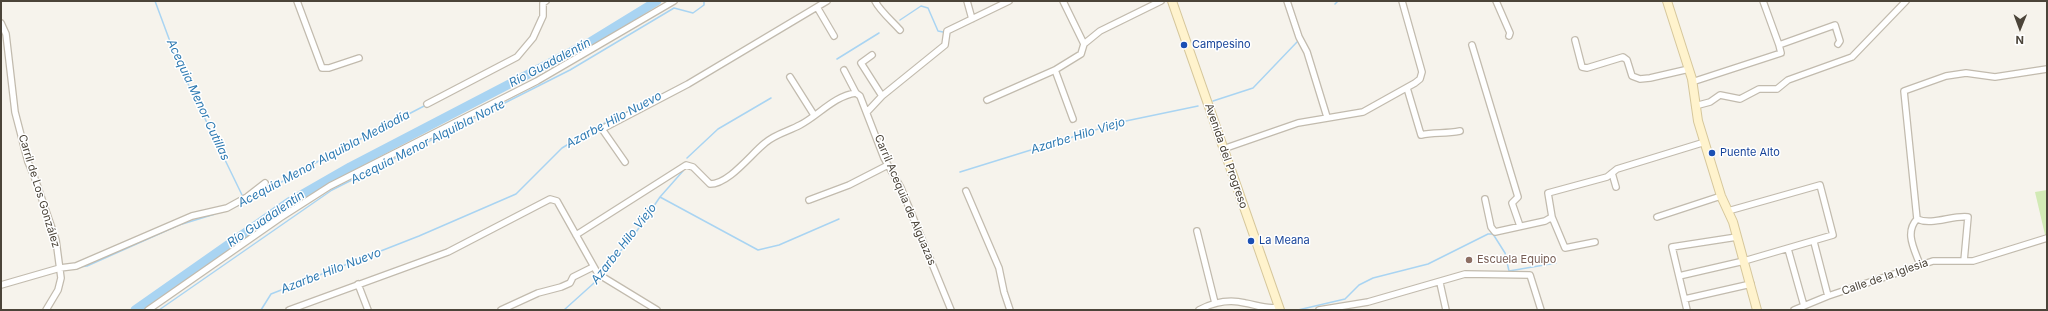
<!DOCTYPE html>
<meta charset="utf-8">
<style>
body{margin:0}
#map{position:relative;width:2048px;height:311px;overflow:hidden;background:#f6f3ec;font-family:Inter,sans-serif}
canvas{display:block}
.frame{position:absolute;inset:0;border:2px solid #4b4439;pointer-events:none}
.north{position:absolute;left:2000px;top:8px;width:40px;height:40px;-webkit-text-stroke:3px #fff;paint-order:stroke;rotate:181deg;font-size:11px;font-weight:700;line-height:16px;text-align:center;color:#4b4439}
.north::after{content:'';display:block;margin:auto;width:14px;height:18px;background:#4b4439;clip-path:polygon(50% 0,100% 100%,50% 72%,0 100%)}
</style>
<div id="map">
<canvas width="2048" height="311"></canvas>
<div class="frame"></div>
<div class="north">N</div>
</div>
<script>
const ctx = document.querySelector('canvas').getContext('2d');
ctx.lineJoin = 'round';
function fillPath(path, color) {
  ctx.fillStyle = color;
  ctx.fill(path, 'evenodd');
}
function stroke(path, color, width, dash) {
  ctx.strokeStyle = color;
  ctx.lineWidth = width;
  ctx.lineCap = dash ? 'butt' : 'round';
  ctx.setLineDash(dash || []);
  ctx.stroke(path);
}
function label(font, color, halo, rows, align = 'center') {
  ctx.font = font + ' Inter,sans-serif';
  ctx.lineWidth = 3;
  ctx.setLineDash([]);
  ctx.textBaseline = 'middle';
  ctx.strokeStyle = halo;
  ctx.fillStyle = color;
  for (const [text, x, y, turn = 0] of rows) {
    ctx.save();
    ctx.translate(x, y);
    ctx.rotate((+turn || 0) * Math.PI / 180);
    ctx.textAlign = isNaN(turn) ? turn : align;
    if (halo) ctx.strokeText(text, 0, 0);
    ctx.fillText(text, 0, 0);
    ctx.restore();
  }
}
fillPath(new Path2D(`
 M 2047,190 L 2047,238 L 2046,239 L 2035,192 Z`), '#d2eab5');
stroke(new Path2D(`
 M 155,1 L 178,63 L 243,197
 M 1335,4 L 1338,1
 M 812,7 L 821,1
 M 900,20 L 921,6 L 928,8 L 938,31 L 943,32
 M 837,59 L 879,33
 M 1213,101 L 1253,88 L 1297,42
 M 687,158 L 718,129 L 771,98
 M 960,172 L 1121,122 L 1198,106
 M 660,197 L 758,250 L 779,245 L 839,219
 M 232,208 L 246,202 L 324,158 L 426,105
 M 79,267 L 87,266 L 179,225 L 215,214
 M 601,273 L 632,238 L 660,197 L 683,171
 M 159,310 L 332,190 L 570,70 L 674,8 L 693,13 L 704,5 L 704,1
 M 261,310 L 271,294 L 419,236 L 516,194 L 562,148 L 597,127 L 669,91
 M 564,310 L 594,283 L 598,277
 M 1298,310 L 1345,299 L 1359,285 L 1373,278 L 1428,264 L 1488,234 L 1493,234 L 1505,253 L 1509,271 L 1556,263`), '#a9d4f2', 1.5);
stroke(new Path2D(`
 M 135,310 L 289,202 L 350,167 L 590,42 L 657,1`), '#a9d4f2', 9);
const minor = new Path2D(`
 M 297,1 L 322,68 L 329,68 L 359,58
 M 875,1 C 880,11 892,21 900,30
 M 967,1 L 972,19
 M 1063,1 L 1084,44 L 1100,31 L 1161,1
 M 1287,1 L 1299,37 L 1307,52 L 1327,117
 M 1496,1 L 1510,33 L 1509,36
 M 1763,1 L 1779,45
 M 817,7 L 834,36
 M 1,23 L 6,34 L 15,112 L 28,162 L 34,176 L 56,240 L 61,278 L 58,290 L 46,310
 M 1575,40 L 1582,67 L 1587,68 L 1623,57 L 1627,60 L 1632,76 L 1640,79 L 1650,78 L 1689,69
 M 1472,45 L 1518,197 L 1512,203 L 1520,226
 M 872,55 L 861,63 L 882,96
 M 844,70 L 856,93
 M 1055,70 L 1073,119
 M 790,77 L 814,115
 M 1692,82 L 1781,53 L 1779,45 L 1835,25 L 1840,41 L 1838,44
 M 1407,88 L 1421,135 C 1434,132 1445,134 1460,131
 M 987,100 L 1055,70 L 1081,54 L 1084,44
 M 427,104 L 517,57 L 533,38 L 543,16 L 543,3 L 546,1
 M 1695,106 L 1710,102 L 1720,95 L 1740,99 L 1759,89 L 1777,89 L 1788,80 L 1852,57 L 1906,1
 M 867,112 L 882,96 L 945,45 L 947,31 L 1009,1
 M 1223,149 L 1298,123 L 1363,112 L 1415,83 L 1420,79 L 1422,72 L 1402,1
 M 625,162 L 602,129 L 688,84 L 827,1
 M 1612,173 L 1616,187
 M 966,191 L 999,268 L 1004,292 L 1010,310
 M 1485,199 L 1491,227 L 1495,232 L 1545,221 L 1552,217 L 1548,193 L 1607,177 L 1617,169 L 1705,142
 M 809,200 L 849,185 L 888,165
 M 1552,217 L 1565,248 L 1595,242
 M 1657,217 L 1721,196
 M 1917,219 C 1904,233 1915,250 1920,265
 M 1197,231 L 1215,303
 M 576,235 L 686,165 L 693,167 L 710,184 C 729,184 751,154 765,143 C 775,134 789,131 800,125 C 819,115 834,96 856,93 L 860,96 L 884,158 L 901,188 L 951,310
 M 1814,242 L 1828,296
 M 1788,249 L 1804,306
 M 1964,261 L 1968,217 C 1952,215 1932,226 1917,219 L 1904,91 L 1946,76 L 1966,73 L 1995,77 L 2047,69
 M 1679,276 L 1744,261 L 1833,235 L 1820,185 L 1728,211
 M 1440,283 L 1446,310
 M 358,284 L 368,310
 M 1,285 L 60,268 L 76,266 L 192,216 L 227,208 L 247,197 L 265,183
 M 1685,299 L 1751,284
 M 148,310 L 280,218 L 330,186 L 537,81 L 674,1
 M 289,310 L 448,252 L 550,199 L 557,201 L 598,274 L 657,310
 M 501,310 L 538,293 L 561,287 L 570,283 L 573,277 L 593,267
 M 1199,310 C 1214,302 1229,299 1245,303 C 1257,305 1267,310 1279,307
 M 1319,310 L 1368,302 L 1465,274 L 1530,275 L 1541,310
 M 1687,310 L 1672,247 L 1737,237
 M 1794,310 L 1828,296 L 1933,261 L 1973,261 L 2047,238`);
const secondary = new Path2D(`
 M 1172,1 L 1280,310
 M 1667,1 L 1692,79 L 1698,121 L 1721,196 L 1733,222 L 1757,310`);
stroke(minor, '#c2bbae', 8);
stroke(secondary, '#d6c79b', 10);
stroke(minor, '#fff', 5.5);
stroke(secondary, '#fff3cd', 8);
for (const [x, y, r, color] of [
 [1184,45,4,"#1a4fb4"],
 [1712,153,4,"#1a4fb4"],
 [1251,241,4,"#1a4fb4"],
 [1469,260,4,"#8d6e63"]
]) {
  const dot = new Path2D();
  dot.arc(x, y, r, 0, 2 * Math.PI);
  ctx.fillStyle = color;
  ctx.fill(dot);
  stroke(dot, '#fff', 1.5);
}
label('11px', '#164399', '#fff', [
 ["Campesino",1192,45],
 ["Puente Alto",1720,153],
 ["La Meana",1259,241]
], 'left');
label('11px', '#4b4439', '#fff', [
 ["Avenida del Progreso",1226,156,71],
 ["Carril de Los González",39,191,73],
 ["Carril Acequia de Alguazas",905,200,67],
 ["Calle de la Iglesia",1885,277,-19]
]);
label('11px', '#785e54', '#fff', [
 ["Escuela Equipo",1477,260]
], 'left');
label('italic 12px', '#2e7ab2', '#fff', [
 ["Río Guadalentín",550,63,-28],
 ["Acequia Menor Cutillas",198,100,65],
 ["Azarbe Hilo Nuevo",614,120,-28],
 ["Azarbe Hilo Viejo",1078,136,-17],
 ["Acequia Menor Alquibla Norte",428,142,-27],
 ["Acequia Menor Alquibla Mediodía",324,159,-28],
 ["Río Guadalentín",266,219,-34],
 ["Azarbe Hilo Viejo",624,244,-52],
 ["Azarbe Hilo Nuevo",331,271,-21]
]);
</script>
